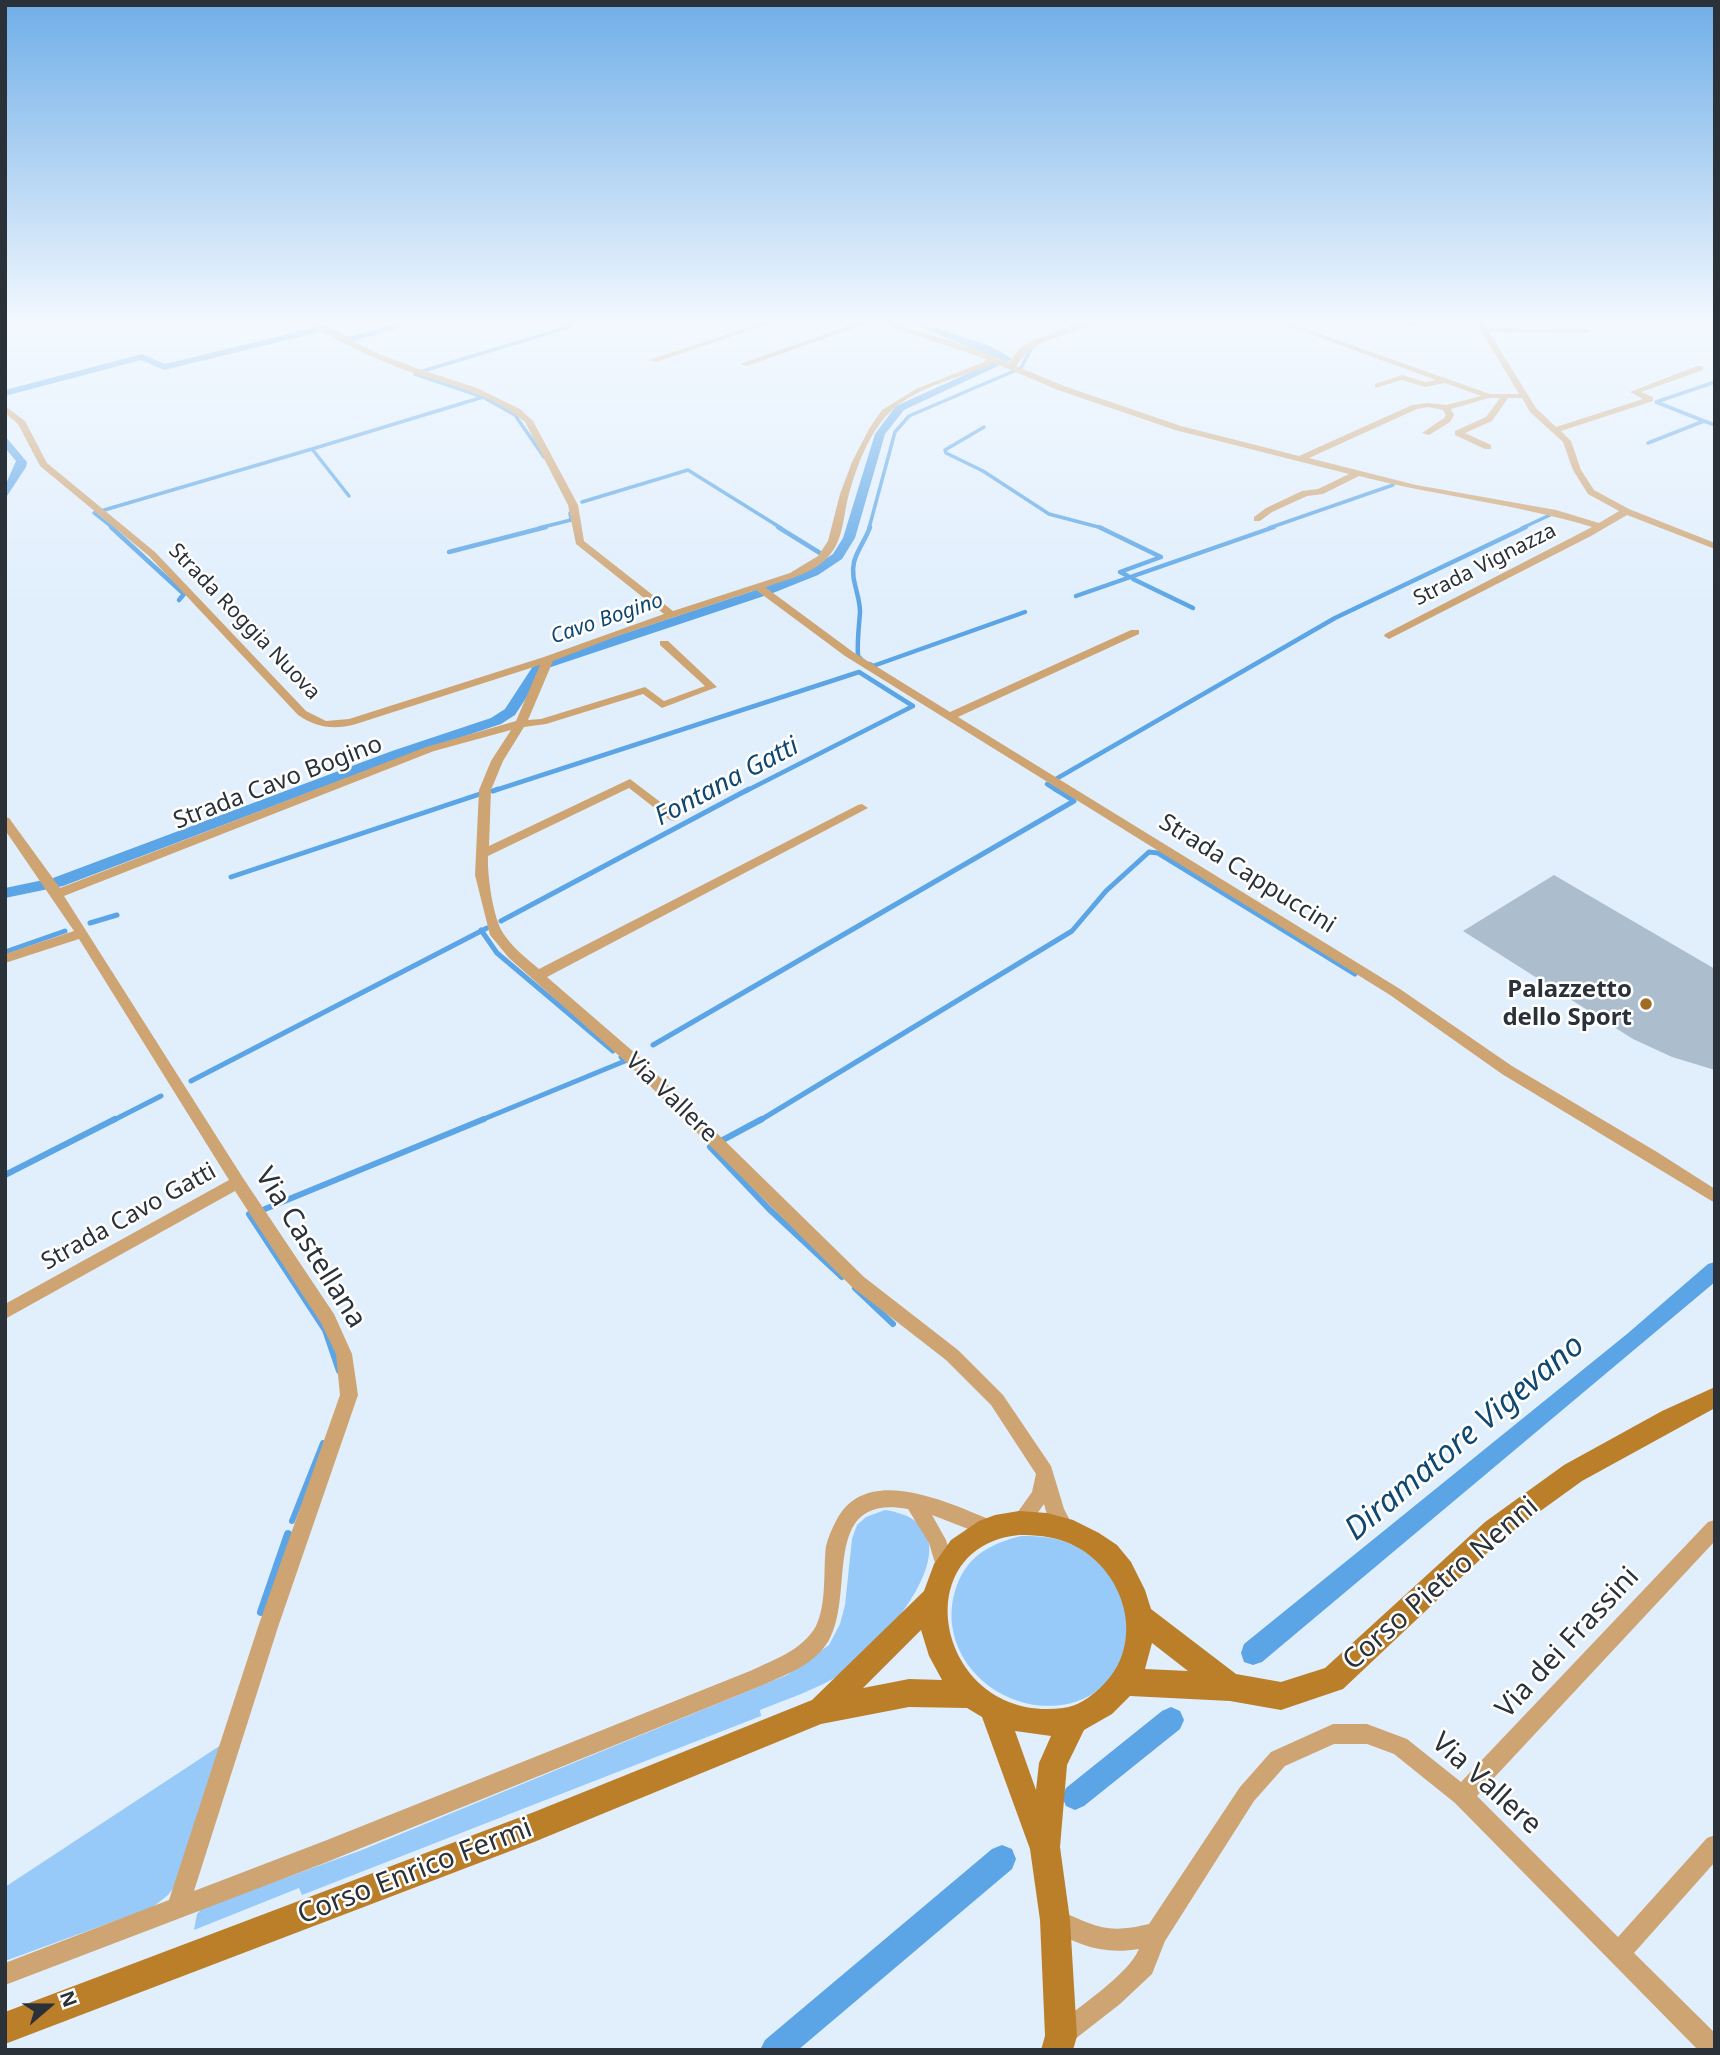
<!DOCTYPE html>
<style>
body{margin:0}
#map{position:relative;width:1720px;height:2055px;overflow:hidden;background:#e1effd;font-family:"Noto Sans",sans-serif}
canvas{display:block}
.frame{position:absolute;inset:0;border:7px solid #2b3138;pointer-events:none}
.north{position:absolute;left:14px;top:1971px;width:70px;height:70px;-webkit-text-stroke:5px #fff;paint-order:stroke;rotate:70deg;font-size:19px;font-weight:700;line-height:28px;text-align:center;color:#2b3138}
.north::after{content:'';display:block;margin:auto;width:24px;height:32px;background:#2b3138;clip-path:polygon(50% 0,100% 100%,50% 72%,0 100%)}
</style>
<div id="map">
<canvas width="1720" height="2055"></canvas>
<div class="frame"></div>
<div class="north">N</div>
</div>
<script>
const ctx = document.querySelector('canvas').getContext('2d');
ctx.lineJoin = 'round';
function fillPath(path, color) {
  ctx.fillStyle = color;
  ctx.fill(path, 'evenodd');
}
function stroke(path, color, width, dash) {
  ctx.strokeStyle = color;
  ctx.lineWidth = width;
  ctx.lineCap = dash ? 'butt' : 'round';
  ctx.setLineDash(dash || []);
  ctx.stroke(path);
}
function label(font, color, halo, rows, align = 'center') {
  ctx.font = font + ' "Noto Sans",sans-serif';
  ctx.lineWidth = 5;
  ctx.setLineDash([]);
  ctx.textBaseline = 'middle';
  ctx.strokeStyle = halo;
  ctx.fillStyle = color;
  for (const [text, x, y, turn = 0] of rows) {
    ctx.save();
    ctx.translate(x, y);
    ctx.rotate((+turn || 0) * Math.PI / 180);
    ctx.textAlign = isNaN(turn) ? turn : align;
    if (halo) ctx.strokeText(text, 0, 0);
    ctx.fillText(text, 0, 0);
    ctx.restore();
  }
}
fillPath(new Path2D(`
 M 885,1510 C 989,1526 883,1646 843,1673 C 818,1689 787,1699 760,1710 L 761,1716 L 302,1895 L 299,1888 L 194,1930 L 197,1914 L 202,1908 L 362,1850 L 787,1675 L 829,1645 L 840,1624 L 845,1605 L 852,1539 L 857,1525 L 866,1517 Z
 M 1021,1536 C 1039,1536 1057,1537 1073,1545 C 1114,1565 1143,1616 1122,1660 C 1110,1684 1089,1702 1061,1705 C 996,1714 932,1652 957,1585 C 961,1574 968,1563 978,1555 C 991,1545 1005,1540 1021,1536 Z
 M 221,1745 L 176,1885 L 168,1895 L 153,1907 L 5,1961 L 5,1887 Z`), '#97caf8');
fillPath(new Path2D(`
 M 5,436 L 27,462 L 26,467 L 5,499 L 5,486 L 16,461 L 5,448 Z`), '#5ba5e6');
stroke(new Path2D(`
 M 423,371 L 572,326 L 560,319
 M 483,397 L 515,415 L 544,457
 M 1704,421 L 1715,425
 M 984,427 L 945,450 L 946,453 L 983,471 L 1049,514 L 1102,528
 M 1648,443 L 1704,421 L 1656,402 L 1715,382
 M 349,496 L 312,449 L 483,397 L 415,374
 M 582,502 L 688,470 L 781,528
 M 113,528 L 94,513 L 312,449
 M 539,528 L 571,520 L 570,513
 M 869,528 L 895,432 L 909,416 L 1021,368 L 1031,349
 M 1269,528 L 1393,485
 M 1522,528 L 1550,515`), '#5ba5e6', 3.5);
stroke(new Path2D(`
 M 111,527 L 184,594 L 179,600
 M 778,527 L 820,553
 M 1099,527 L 1161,557 L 1120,572 L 1128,576
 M 449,552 L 546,527
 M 1133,579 L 1193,608
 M 1076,596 L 1274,527
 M 861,659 L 858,656 C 857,640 859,627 860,612 C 860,594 850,580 854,562 C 857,550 866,539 870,527
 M 870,664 L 873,666 L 1025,612
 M 1056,779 L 1335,618 L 1526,527
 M 1047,784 L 1058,791
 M 493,791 L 859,672 L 913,706 L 746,791`), '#5ba5e6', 4.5);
stroke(new Path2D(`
 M 493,791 L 498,789
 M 231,877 L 480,794
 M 501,921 L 749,789
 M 90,923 L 117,915
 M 481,930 L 497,953 L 613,1051
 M 5,952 L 65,931
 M 653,1045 L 1074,801 L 1055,789
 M 191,1081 L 487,928
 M 112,1121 L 161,1096
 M 479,1121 L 625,1061 L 621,1057
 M 759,1121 L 1072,931 L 1106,891 L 1149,852 L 1158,853 L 1355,974`), '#5ba5e6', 5);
stroke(new Path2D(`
 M 721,1141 L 762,1119
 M 710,1147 L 769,1209 L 842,1277
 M 5,1175 L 115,1119
 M 265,1209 L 484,1119
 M 249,1214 L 325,1330 L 339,1371
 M 855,1288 L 893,1324
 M 292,1521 L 323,1443`), '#5ba5e6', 6);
stroke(new Path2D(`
 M 261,1612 L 288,1534`), '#5ba5e6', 8);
fillPath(new Path2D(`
 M 415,319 L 429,319 L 347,343 L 324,331 L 164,370 L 141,360 L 5,396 L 5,390 L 142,354 L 165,364 L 325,325 L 348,337 Z
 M 934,319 L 924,324 L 990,346 L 1013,359 L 904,410 L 885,434 L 855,538 L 842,559 L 818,575 L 773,593 L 545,669 L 515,715 L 501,724 L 402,757 L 63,886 L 5,898 L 5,888 L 53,878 L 392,751 L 491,718 L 505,709 L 535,663 L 765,587 L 810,569 L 833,554 L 843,538 L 875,434 L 896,406 L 1000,359 L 914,325 L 916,320 Z
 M 1715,1262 L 1715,1282 L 1262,1662 L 1253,1665 L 1244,1662 L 1241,1653 L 1244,1644 L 1627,1334 L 1708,1264 Z
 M 1171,1707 L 1180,1711 L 1184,1720 L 1180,1729 L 1084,1806 L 1075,1810 L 1066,1806 L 1062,1797 L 1066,1788 L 1162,1711 Z
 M 1002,1845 L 1012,1849 L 1016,1859 L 1012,1869 L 798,2050 L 760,2050 L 765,2040 L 992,1849 Z`), '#5ba5e6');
fillPath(new Path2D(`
 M 1554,875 L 1715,969 L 1715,1070 L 1672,1057 L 1633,1039 L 1463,931 Z`), '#acbece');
fillPath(new Path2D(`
 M 304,319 L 312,319 L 374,352 L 416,368 L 477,388 L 520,409 L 533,421 L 578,505 L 584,541 L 673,611 L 790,573 L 818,556 L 828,541 L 840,494 L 852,462 L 869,429 L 882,410 L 916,389 L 984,362 L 986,359 L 874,321 L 747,366 L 740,364 L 868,319 L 880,319 L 976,349 L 1009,363 L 1019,349 L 1031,341 L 1090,319 L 1098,319 C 1073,340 1040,331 1016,366 L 1064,386 L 1181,426 L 1299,456 L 1412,405 L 1428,403 L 1446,405 L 1481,396 L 1445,383 L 1425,387 L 1402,380 L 1375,388 L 1375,384 L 1402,375 L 1425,382 L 1436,380 L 1269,319 L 1278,319 L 1490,394 L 1519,394 L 1474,319 L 1480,319 L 1486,328 L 1588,329 L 1589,331 L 1585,333 L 1489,332 L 1536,408 L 1556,427 L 1643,399 L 1630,392 L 1697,366 L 1703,366 L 1703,370 L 1641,392 L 1653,397 L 1653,401 L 1561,431 L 1571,441 L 1581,470 L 1594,490 L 1629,509 L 1715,543 L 1715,549 L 1627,515 L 1591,536 L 1389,639 L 1384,636 L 1385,634 L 1592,527 C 1517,504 1436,496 1359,476 L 1323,494 L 1307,496 L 1272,512 L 1260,521 L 1254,521 L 1254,517 L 1266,508 L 1302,491 L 1318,489 L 1349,474 L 1175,430 L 1058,390 L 992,362 L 990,366 C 957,378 913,388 888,414 C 867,436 854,473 847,502 C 843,521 842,542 828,557 C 813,574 786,580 765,587 L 853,652 L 950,712 L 1131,630 L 1139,630 L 1139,634 L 958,717 L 1400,989 L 1512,1066 L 1657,1152 L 1715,1189 L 1715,1203 L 1502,1074 L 1390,995 L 845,656 L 756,590 L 620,635 L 553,661 L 528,720 L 541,719 L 645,687 L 664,701 L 705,686 L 660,645 L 660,641 L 668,641 L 717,687 L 662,708 L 643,694 L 546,724 L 524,727 L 503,761 L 491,790 L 489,846 L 630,779 L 680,817 L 674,821 L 670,820 L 629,788 L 488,856 C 487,874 493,918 503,933 C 512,947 526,958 539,969 L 858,805 L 862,804 L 868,808 L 547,977 L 636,1054 L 864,1277 L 958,1350 L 1003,1395 L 1051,1466 L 1064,1509 L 1074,1528 L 1072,1534 L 1065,1537 C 1053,1532 1047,1516 1044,1504 L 1026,1529 L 1019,1532 L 1012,1529 L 1010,1523 L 1032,1492 L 1036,1474 L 991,1405 L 946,1360 L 852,1287 L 626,1062 L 509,958 L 490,935 L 475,875 L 479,790 L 491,761 L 511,730 L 434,751 L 64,896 L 243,1178 L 334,1314 L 352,1354 L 358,1395 L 278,1627 L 194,1891 L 327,1840 L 750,1671 C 773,1660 803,1650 816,1626 C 827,1603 823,1571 826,1546 C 828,1537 832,1529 836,1521 C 866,1461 951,1504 996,1522 L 998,1528 L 996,1534 L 989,1537 L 932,1515 L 946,1540 L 954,1567 L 952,1573 L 945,1576 L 938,1573 L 929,1543 L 908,1509 C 819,1493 856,1592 829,1640 C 816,1664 787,1674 763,1685 L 327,1862 L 5,1985 L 5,1963 L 169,1900 L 258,1627 L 340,1395 L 336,1354 L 321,1323 L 235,1191 L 5,1319 L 5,1304 L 229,1180 L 79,939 L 5,963 L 5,954 L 74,931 L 5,830 L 5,817 L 9,818 L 60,888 L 426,747 L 516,721 L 540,665 L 356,724 C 334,730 317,728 298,715 L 149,556 L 40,466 L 18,424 L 5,413 L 5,406 L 25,421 L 47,463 L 155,552 L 306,711 L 326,721 L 349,719 L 544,657 L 664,614 L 576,544 L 568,505 L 525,422 C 493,395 453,386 413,373 C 388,364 363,353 339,341 C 328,335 312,328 304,319 ZM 1489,398 L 1500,398 L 1486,417 L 1455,431 L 1455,435 L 1485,449 L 1491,449 L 1491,445 L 1465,433 L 1492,421 L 1508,398 L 1522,398 L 1530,412 L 1563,442 L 1573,470 L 1588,494 L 1619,511 L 1599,523 L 1556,510 L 1416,485 L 1309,458 L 1417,409 L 1428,407 L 1443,410 L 1446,415 L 1444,418 L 1422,433 L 1429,435 L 1450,422 L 1454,415 L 1451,409 Z
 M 773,319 L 783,319 L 656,362 L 649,360 Z
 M 1422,319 L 1433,319 L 1409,326 L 1405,324 Z
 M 1715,1520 L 1715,1541 L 1477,1796 L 1618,1937 L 1707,1838 L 1715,1835 L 1715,1862 L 1634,1953 L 1715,2033 L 1715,2050 L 1698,2050 L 1455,1803 L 1394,1754 L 1367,1744 L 1334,1744 L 1285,1766 L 1254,1801 L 1165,1941 L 1152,1974 L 1120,2004 L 1070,2043 L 1062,2047 L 1054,2043 L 1050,2035 L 1054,2027 C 1076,2009 1129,1974 1139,1949 C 1101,1955 1080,1945 1047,1928 L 1044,1920 L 1047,1912 L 1055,1909 C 1095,1925 1104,1935 1149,1924 L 1240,1787 L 1271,1752 L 1333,1724 L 1367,1724 L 1407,1739 L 1461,1782 L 1708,1522 Z`), '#cea473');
fillPath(new Path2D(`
 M 1715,1387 L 1715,1408 L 1582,1481 L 1503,1538 L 1343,1689 L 1281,1710 L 1230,1701 L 1130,1696 L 1112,1714 L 1084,1730 L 1067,1765 L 1060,1847 L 1070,1920 L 1077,2036 L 1073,2050 L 1041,2050 L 1045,2036 L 1040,1920 L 1030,1849 L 982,1717 L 967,1708 L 909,1707 L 821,1724 L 534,1842 L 5,2044 L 5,2012 L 534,1812 L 812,1700 L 924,1591 L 934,1564 L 951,1540 L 979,1521 L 995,1515 L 1019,1511 L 1047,1513 L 1073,1520 L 1099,1533 L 1117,1545 L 1131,1562 L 1145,1590 L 1151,1609 L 1236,1674 L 1281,1682 L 1325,1668 L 1485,1522 L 1564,1465 L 1662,1411 ZM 1019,1535 C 1035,1535 1051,1536 1066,1542 C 1125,1565 1149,1644 1100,1688 C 1089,1698 1078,1706 1063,1708 C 938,1724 902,1547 1019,1535 ZM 921,1630 L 929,1656 L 942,1680 L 909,1679 L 863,1688 ZM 1152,1643 L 1188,1671 L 1145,1669 ZM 1015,1731 L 1051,1736 L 1039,1763 L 1036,1790 Z`), '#bc7f29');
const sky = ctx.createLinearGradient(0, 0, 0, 606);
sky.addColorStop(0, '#6faee7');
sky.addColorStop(0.53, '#f2f8fe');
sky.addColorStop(1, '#f2f8fe00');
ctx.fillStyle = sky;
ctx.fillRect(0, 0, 1720, 606);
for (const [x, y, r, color] of [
 [1646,1004,7,"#a06b23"]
]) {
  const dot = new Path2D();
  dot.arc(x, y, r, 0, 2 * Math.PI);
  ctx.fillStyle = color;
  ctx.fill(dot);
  stroke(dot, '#fff', 2.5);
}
label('21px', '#2b3138', '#fff', [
 ["Strada Vignazza",1485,565,-27],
 ["Strada Roggia Nuova",244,622,46]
]);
label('italic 21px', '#104872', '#fff', [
 ["Cavo Bogino",607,619,-19]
]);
label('24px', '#2b3138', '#fff', [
 ["Strada Cavo Bogino",278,783,-21],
 ["Strada Cappuccini",1247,874,32],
 ["Via Vallere",671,1098,44],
 ["Strada Cavo Gatti",129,1217,-29]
]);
label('bold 24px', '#2b3138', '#fff', [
 ["Palazzetto",1632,990],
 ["dello Sport",1632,1018]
], 'right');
label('italic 26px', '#104872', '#fff', [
 ["Fontana Gatti",727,782,-28]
]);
label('28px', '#2b3138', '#fff', [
 ["Via Castellana",310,1248,58],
 ["Corso Pietro Nenni",1441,1584,-41],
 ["Via dei Frassini",1568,1643,-47],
 ["Via Vallere",1486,1784,42],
 ["Corso Enrico Fermi",415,1872,-21]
]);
label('italic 32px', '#104872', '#fff', [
 ["Diramatore Vigevano",1465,1438,-40]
]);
</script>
